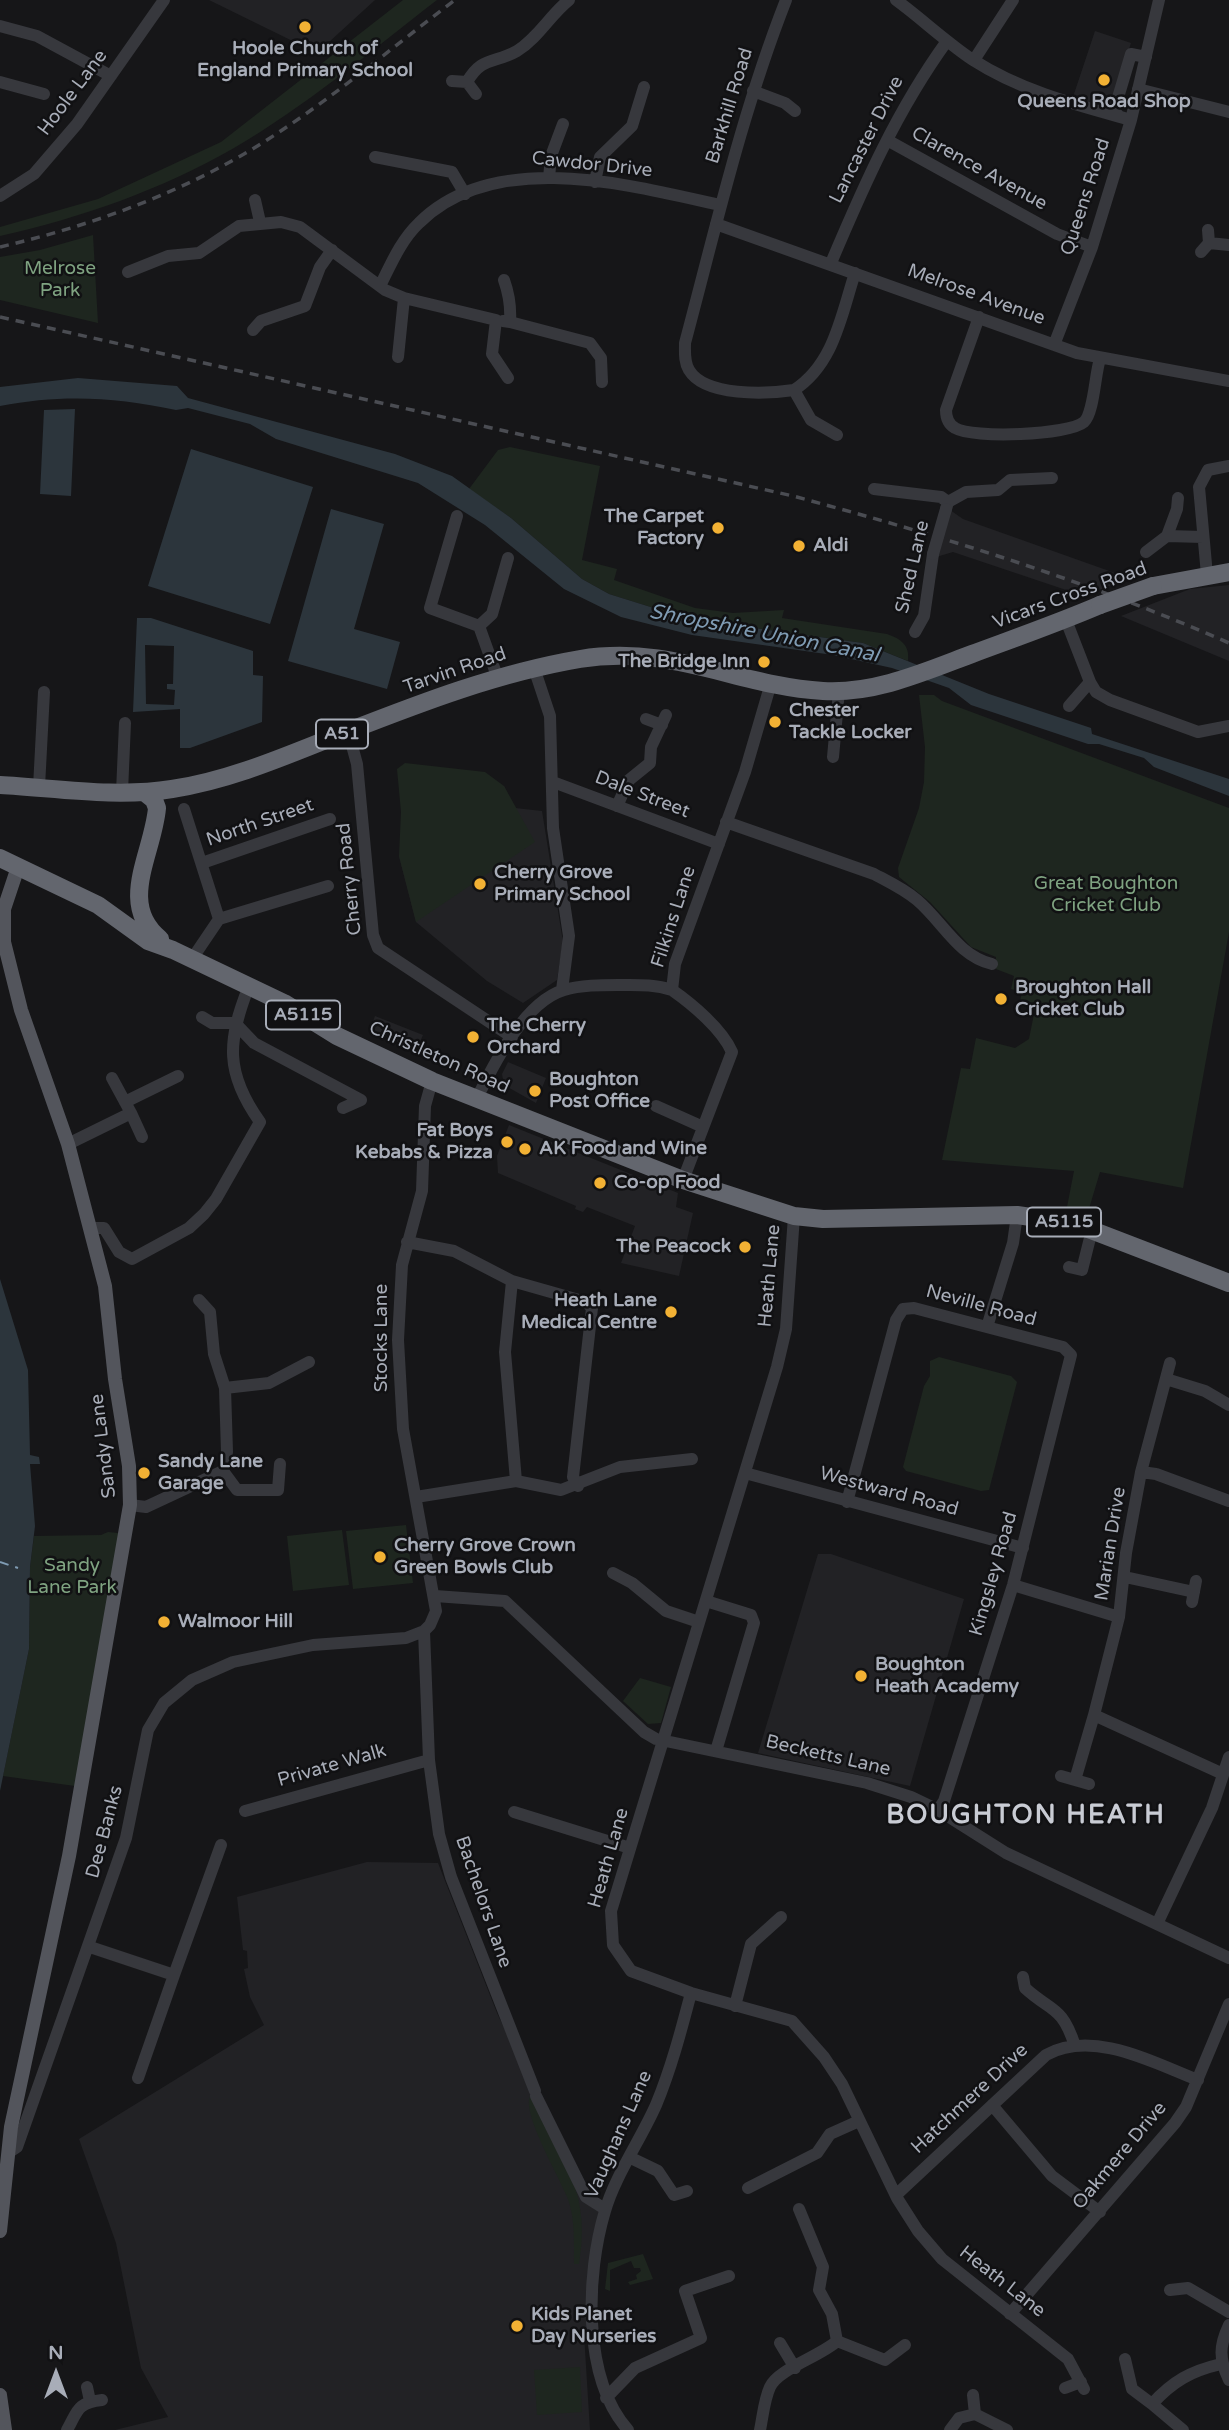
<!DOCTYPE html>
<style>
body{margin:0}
#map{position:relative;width:1229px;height:2430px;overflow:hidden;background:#161618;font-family:"Varela Round",sans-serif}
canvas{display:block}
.north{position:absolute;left:21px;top:2339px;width:70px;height:70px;-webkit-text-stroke:5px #111113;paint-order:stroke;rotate:0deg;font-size:19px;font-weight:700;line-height:28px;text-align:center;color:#a8adb8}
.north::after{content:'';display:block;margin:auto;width:24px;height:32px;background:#a8adb8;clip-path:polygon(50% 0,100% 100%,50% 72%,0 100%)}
</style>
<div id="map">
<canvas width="1229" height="2430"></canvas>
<div class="north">N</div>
</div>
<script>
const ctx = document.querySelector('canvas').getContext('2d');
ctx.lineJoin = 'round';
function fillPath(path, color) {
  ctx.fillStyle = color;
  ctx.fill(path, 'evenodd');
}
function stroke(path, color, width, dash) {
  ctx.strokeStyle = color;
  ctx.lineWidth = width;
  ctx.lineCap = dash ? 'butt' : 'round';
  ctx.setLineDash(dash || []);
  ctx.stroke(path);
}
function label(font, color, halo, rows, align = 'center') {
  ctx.font = font + ' "Varela Round",sans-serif';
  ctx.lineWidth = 5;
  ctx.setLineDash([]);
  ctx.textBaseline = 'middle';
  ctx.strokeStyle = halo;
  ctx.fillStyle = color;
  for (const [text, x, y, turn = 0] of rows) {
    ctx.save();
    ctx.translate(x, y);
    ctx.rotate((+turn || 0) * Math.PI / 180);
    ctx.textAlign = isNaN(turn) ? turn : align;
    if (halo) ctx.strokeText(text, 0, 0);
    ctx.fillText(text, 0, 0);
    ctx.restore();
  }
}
fillPath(new Path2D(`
 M 209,0 L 375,0 L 317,53 Z
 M 1095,31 L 1131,43 L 1112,102 L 1100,107 L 1073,97 Z
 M 950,510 L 963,519 L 1129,578 L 1084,596 L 953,552 L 936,557 Z
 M 1229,585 L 1229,661 L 1121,616 L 1190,589 Z
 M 504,786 L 515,808 L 542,811 L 563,942 L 557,980 L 523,1003 L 487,981 L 416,922 L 399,856 L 402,843 L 412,837 L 417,841 Z
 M 375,1016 L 423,1035 L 416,1051 L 370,1030 Z
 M 508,1062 L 546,1078 L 536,1103 L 504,1085 L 502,1074 Z
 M 509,1125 L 678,1193 L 676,1207 L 693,1213 L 679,1276 L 621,1263 L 635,1226 L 587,1207 L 583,1212 L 575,1209 L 576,1206 L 498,1173 L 497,1156 Z
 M 818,1554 L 831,1554 L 964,1599 L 910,1786 L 758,1753 Z
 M 367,1862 L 438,1863 L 497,2013 L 586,2197 L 605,2209 L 592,2307 L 584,2334 L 590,2430 L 115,2430 L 168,2417 L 141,2368 L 116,2243 L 79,2139 L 264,2025 L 250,1997 L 244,1969 L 248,1968 L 247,1951 L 243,1950 L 237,1897 Z`), '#222225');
fillPath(new Path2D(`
 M 403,0 L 437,0 C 371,51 306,106 234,148 C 163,189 81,218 0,236 L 0,227 L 98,199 L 221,142 Z
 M 93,235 L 98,323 L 0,300 L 0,257 L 40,250 Z
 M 510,447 L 600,466 L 582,560 L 617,569 L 614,580 L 695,608 L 733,613 L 784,610 L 782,618 L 887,634 C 901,639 910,645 908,661 L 863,643 L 689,619 L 609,594 L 582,579 L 511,518 L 469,489 L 498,450 Z
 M 919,695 L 934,695 L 942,701 L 1229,808 L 1229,932 L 1183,1188 L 1100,1172 L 1088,1212 L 1067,1207 L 1074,1171 L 942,1160 L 961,1068 L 970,1069 L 976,1038 L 1015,1048 L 1029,1039 L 1035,1009 L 1019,1006 L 1022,992 L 1011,989 L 1014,976 L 996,969 L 996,957 L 971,947 L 930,902 L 899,877 L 898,868 L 919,808 L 924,782 L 925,747 Z
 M 405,763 L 485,772 L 504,786 L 535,842 L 416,922 L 399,856 L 401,812 L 397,769 Z
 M 939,1357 L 1011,1376 L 1017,1382 L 989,1490 L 981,1491 L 906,1471 L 903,1467 L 924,1386 L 930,1376 L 930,1361 Z
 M 406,1525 L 413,1583 L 353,1589 L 346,1531 Z
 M 342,1530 L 349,1585 L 293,1591 L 287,1536 Z
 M 108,1532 L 118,1533 L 118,1539 L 75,1786 L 3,1776 L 29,1649 L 30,1567 L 34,1536 L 101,1535 Z
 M 640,1678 L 671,1687 L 661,1723 L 648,1724 L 623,1701 Z
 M 531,2095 C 561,2156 592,2192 579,2264 L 574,2264 C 574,2243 575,2219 568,2199 C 561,2180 519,2109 531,2095 Z
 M 643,2254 L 653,2279 L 630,2285 L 628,2282 L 637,2279 L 636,2275 L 641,2271 L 640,2268 L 634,2268 L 631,2261 L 610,2270 L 610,2291 L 605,2289 L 608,2263 Z
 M 580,2367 L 582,2412 L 537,2415 L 534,2370 Z`), '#1e261f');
fillPath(new Path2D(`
 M 78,378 L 177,386 L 188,398 L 395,454 L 452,476 L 511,518 L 582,579 L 609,594 L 689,619 L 863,643 L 989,694 L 1091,728 L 1092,734 L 1229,779 L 1229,796 L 1154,767 L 1144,758 L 1099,744 L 1088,744 L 971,705 L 949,688 L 892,668 L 833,655 L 692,635 L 621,617 L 564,589 L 485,525 L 418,483 L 276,439 L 250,424 L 188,408 L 176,410 C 116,397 61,394 0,406 L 0,387 Z
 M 75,409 L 71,496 L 40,494 L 44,410 Z
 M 191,449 L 313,487 L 270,624 L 148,586 Z
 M 331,509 L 384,524 L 354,629 L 400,642 L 387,689 L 288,661 Z
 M 137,618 L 151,618 L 253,651 L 253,675 L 263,676 L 262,722 L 190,748 L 180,748 L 180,709 L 133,712 ZM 145,645 L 174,646 L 173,684 L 167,684 L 167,689 L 175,690 L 174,705 L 146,704 Z
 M 0,1279 L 28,1370 L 30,1455 L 39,1457 L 40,1464 L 30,1464 L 35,1526 L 30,1567 L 29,1649 L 0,1791 Z`), '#2c353c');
stroke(new Path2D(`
 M 0,1562 L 18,1568`), '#7f9bb3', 2, [9, 7]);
stroke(new Path2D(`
 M 786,0 C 742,112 716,227 685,343 C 685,352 684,362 689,370 C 705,397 767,394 794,390
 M 896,0 C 922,19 946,42 973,60 C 1021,91 1077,105 1131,120
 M 0,26 L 37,36 L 111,76
 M 974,60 L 1013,0
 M 452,81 L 467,82 C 482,56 494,64 517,51 C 539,37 550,15 569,0
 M 0,82 L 44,94
 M 467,82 L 476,94
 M 1138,89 L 1229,112
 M 753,91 L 785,103 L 795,111
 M 1120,117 L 1114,111 L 1131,54 L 1146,57
 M 887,140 L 1057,234 L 1092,247
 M 375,157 L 452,172 L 465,194
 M 549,178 L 551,156 L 563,124
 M 595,182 L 600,157 L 632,126 L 644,87
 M 0,196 L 34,174 L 77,124 L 164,0
 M 255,200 L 260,222
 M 716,224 L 1077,353 L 1229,381
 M 1209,243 L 1229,245
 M 1201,252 L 1209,243 L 1208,230
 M 831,263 C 864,185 897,110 947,41
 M 128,272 L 168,256 L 199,253 L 239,226 L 281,222 L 300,227 L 385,290 L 404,298 L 398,357
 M 380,286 C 391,264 401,240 419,223 C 494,148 630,185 720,205
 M 404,298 L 496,320 L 492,354 L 508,378
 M 979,317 L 946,410 C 946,418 948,424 955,428 C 973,439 1069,435 1084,422 C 1094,413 1095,373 1100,359
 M 503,321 L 510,322 C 511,307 509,294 504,280
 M 510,322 L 590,343 L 601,358 L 602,382
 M 253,330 L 261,321 L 305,306 L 320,267 L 332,250
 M 1054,345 L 1092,247 L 1131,120 L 1159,0
 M 837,435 L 811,420 L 794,390 C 834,364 841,316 855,273
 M 874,489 L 941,497 L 948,502 L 946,509
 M 948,502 L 966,492 L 998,490 L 1010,480 L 1052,478
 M 457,516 L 430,608 L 479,626 L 497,676
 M 1167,536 L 1177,509 L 1178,498
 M 1146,552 L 1167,536 L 1203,537
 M 1207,575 L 1199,487 L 1208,470 L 1229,466
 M 1066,620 L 1090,682 L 1069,706
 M 479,626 L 492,614 L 508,558
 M 915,632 L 924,616 L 933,554
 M 534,668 L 550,716 L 553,828 L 569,936 L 562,990
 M 1090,682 L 1096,692 L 1110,700 L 1198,732 L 1229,726
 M 646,719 L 662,725
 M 348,731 L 357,764 L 373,935 L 378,948 L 512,1037
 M 833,757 L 839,691
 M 553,782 L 719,844
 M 39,787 L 44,692
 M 122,792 L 125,723
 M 617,806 L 629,780 L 650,763 L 651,747 L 666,715
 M 184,809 L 219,919 L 192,959
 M 726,822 L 874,874 C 889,882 904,889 917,900 C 943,922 958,956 992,964
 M 202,863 L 330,819
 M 219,919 L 328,886
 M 202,1017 L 212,1023 L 235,1023 L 254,1043 L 361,1100
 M 477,1098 C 494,1064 524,1002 564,990 C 581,985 601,985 618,985 C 637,985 654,984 672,990
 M 125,1102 L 178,1076
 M 656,1106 L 703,1127
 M 343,1108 L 361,1100
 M 131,1113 L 142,1137
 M 68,1144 L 131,1113 L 112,1078
 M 683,1180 L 732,1052 C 722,1029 692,1004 672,990 L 675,964 L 745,772 L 771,683
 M 794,1216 L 786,1329 L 777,1367 L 611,1911 L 613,1945 L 631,1971 L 691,1993 L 792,2021 L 824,2057 L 842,2084 L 897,2198 L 918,2231 L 942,2259 L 1068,2359 L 1084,2389
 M 90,1228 L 104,1228 L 119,1252 L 132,1259 L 189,1228 L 204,1214 L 216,1199 L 260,1122 C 225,1073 227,1041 249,986
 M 407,1242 L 454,1251 L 512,1281 L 586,1302 L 592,1308 L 573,1477 L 578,1486
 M 1069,1267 L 1082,1270 L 1092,1230
 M 512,1281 L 505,1352 L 516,1481
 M 199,1300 L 210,1312 L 214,1354 L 225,1388 L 227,1452 L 223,1471
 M 987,1327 L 1013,1243 L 1017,1215
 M 1170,1363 L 1141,1472 L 1126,1553 L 1119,1617 L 1094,1715 L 1223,1774
 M 1166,1379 L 1205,1391 L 1229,1405
 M 225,1388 L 269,1383 L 309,1362
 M 1141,1472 L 1156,1474 L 1229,1501
 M 745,1473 L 1023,1548
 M 416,1497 L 516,1481 L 561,1490 L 620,1467 L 692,1459
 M 847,1502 L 896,1320 L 903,1309 L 914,1308 L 1063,1347 L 1071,1355 L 1013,1585 L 944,1801 L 938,1810
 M 130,1505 L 146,1507 L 223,1471 L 237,1490 L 278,1490 L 280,1464
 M 613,1573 L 632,1583 L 666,1611 L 699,1622
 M 1125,1577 L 1194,1592
 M 1013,1585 L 1119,1617
 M 435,1596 L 505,1601 L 644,1732 L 656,1739 L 867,1783 L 911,1797 L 938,1810 L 1006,1853 L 1229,1958
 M 706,1601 L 751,1615 L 754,1623 L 716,1751
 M 1192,1602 L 1196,1581
 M 424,1631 L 429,1760 L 439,1834 L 451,1877 L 535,2091
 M 1061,1776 L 1089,1784
 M 1075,1780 L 1094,1715
 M 245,1811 L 429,1760
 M 514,1812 L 630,1848
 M 1157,1924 L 1212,1808 L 1229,1757
 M 90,1947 L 174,1975 L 138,2078
 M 174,1975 L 221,1845
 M 1023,1977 L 1025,1988 C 1051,2012 1062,2005 1075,2046
 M 735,2006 L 751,1944 L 781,1917
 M 536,2096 L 586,2197 L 605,2209
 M 992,2105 L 1052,2176 L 1100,2212
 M 8,2153 L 17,2147 L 126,1838 L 148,1730 L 164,1703 L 192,1680 L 233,1662 L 313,1645 L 406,1638 L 424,1631 L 430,1625 L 436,1611 L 403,1429 L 398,1340 L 402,1265 L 422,1191 L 425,1106 L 432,1081
 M 631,2158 L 658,2171 L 674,2195 L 687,2191
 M 748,2188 L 817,2153 L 830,2134 L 859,2121
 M 896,2195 L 1046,2055 C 1093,2029 1154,2063 1198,2080
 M 799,2209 L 823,2267 L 819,2290 L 832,2314 L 837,2341
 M 1170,2290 L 1188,2288 L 1229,2312
 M 1010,2314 L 1175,2123 L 1186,2107 L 1229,2004
 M 1229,2325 C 1219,2346 1219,2359 1229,2380
 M 780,2343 L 795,2368
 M 1125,2359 L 1132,2389 L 1152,2404 C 1173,2381 1191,2371 1221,2364
 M 87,2387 L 90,2401
 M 1065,2388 L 1081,2382
 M 973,2395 L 975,2414
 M 606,2398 L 635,2368 L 701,2338 L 685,2291 L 729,2276
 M 1152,2404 L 1183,2430
 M 67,2430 C 78,2411 76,2403 102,2400
 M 628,2430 C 582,2378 586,2274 605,2211 C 615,2176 641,2139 656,2105 C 671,2069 681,2031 691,1993
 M 760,2430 C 763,2416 764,2400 770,2387 C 778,2369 821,2356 837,2341 L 885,2360 L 905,2345
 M 950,2430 L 959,2418 L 975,2414 L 1007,2430`), '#37383d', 12);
stroke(new Path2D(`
 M 0,2231 L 11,2127 L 69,1856 L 130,1505 L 129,1466 L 115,1379 L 105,1286 L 68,1144 L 21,1010 L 4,942 L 4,909 L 18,867
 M 0,2395 L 5,2430`), '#53555c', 14);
stroke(new Path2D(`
 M 1153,586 L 1229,572
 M 0,785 C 56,788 116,798 172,789 C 232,780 290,754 346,732 C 423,702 498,673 580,659 C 672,644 738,686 823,691 C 875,694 924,672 972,654 C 1015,638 1058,623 1100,605
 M 144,792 L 154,800 L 157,808 C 153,854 117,904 160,939
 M 0,858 L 98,905 L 148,941 L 173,950 L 284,1003 L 337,1036 L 432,1081 L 683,1180 L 794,1216 L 823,1219 L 1017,1215 L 1073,1223 L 1229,1283`), '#63666e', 18);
stroke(new Path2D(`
 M 0,247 C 85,227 168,198 244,154 C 319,110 386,52 455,0
 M 0,317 L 793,496 C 942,536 1088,581 1229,643`), '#4a4c52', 3.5, [9, 7]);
stroke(new Path2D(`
 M 933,554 L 946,509`), '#37383d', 12);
stroke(new Path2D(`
 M 1100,605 L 1153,586`), '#63666e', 18);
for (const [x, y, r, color] of [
 [305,27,7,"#f2b134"],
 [1104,80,7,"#f2b134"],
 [718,528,7,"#f2b134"],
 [799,546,7,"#f2b134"],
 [764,662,7,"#f2b134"],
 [775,722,7,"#f2b134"],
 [480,884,7,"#f2b134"],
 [1001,999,7,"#f2b134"],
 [473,1037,7,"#f2b134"],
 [535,1091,7,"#f2b134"],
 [507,1142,7,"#f2b134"],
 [525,1149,7,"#f2b134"],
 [600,1183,7,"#f2b134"],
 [745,1247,7,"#f2b134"],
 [671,1312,7,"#f2b134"],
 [144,1473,7,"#f2b134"],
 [380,1557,7,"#f2b134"],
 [164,1622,7,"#f2b134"],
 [861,1676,7,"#f2b134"],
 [517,2326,7,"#f2b134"]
]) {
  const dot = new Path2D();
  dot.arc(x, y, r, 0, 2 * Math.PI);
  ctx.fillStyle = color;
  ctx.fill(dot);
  stroke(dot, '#111113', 2.5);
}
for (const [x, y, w] of [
 [342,734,52],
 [303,1015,74],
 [1064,1222,74]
]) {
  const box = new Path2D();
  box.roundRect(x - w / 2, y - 14.5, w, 29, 5);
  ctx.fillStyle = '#111113';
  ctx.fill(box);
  stroke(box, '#a8adb8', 2);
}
label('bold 18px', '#a8adb8', null, [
 ["A51",342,734],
 ["A5115",303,1015],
 ["A5115",1064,1222]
]);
label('bold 19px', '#a8adb8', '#111113', [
 ["Hoole Church of",305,49,"center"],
 ["England Primary School",305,71,"center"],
 ["Queens Road Shop",1104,102,"center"],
 ["The Carpet",704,517,"right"],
 ["Factory",704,539,"right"],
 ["Aldi",813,546],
 ["The Bridge Inn",750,662,"right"],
 ["Chester",789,711],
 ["Tackle Locker",789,733],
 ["Cherry Grove",494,873],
 ["Primary School",494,895],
 ["Broughton Hall",1015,988],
 ["Cricket Club",1015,1010],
 ["The Cherry",487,1026],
 ["Orchard",487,1048],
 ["Boughton",549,1080],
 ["Post Office",549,1102],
 ["Fat Boys",493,1131,"right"],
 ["Kebabs & Pizza",493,1153,"right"],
 ["AK Food and Wine",539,1149],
 ["Co-op Food",614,1183],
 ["The Peacock",731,1247,"right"],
 ["Heath Lane",657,1301,"right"],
 ["Medical Centre",657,1323,"right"],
 ["Sandy Lane",158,1462],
 ["Garage",158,1484],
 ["Cherry Grove Crown",394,1546],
 ["Green Bowls Club",394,1568],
 ["Walmoor Hill",178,1622],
 ["Boughton",875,1665],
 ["Heath Academy",875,1687],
 ["Kids Planet",531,2315],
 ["Day Nurseries",531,2337]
], 'left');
label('19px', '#a8adb8', '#111113', [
 ["Hoole Lane",73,93,-53],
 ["Barkhill Road",730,106,-73],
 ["Lancaster Drive",867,140,-63],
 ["Cawdor Drive",592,165,6],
 ["Clarence Avenue",979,169,29],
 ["Queens Road",1086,197,-72],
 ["Melrose Avenue",976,295,20],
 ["Shed Lane",913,567,-77],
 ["Vicars Cross Road",1070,596,-20],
 ["Tarvin Road",455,671,-19],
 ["Dale Street",642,795,21],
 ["North Street",260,823,-19],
 ["Cherry Road",350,879,-96],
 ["Filkins Lane",674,917,-72],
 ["Christleton Road",439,1058,24],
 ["Heath Lane",770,1276,-85],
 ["Neville Road",981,1306,15],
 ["Stocks Lane",382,1338,-90],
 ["Sandy Lane",104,1446,-97],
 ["Westward Road",889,1492,15],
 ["Marian Drive",1111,1544,-81],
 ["Kingsley Road",994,1574,-74],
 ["Becketts Lane",828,1756,13],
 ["Private Walk",332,1766,-16],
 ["Dee Banks",105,1832,-75],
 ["Heath Lane",609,1858,-74],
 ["Bachelors Lane",483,1902,71],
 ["Hatchmere Drive",970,2099,-43],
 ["Vaughans Lane",619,2135,-66],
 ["Oakmere Drive",1120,2156,-50],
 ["Heath Lane",1002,2282,38]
]);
label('19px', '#7fa381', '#111113', [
 ["Melrose",60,269],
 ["Park",60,291],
 ["Great Boughton",1106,884],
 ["Cricket Club",1106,906],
 ["Sandy",72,1566],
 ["Lane Park",72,1588]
]);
label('italic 21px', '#7f9bb3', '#111113', [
 ["Shropshire Union Canal",764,634,11]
]);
ctx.letterSpacing = '2px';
label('bold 26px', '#c9ccd4', '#111113', [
 ["BOUGHTON HEATH",1026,1816]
]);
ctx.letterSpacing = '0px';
</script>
